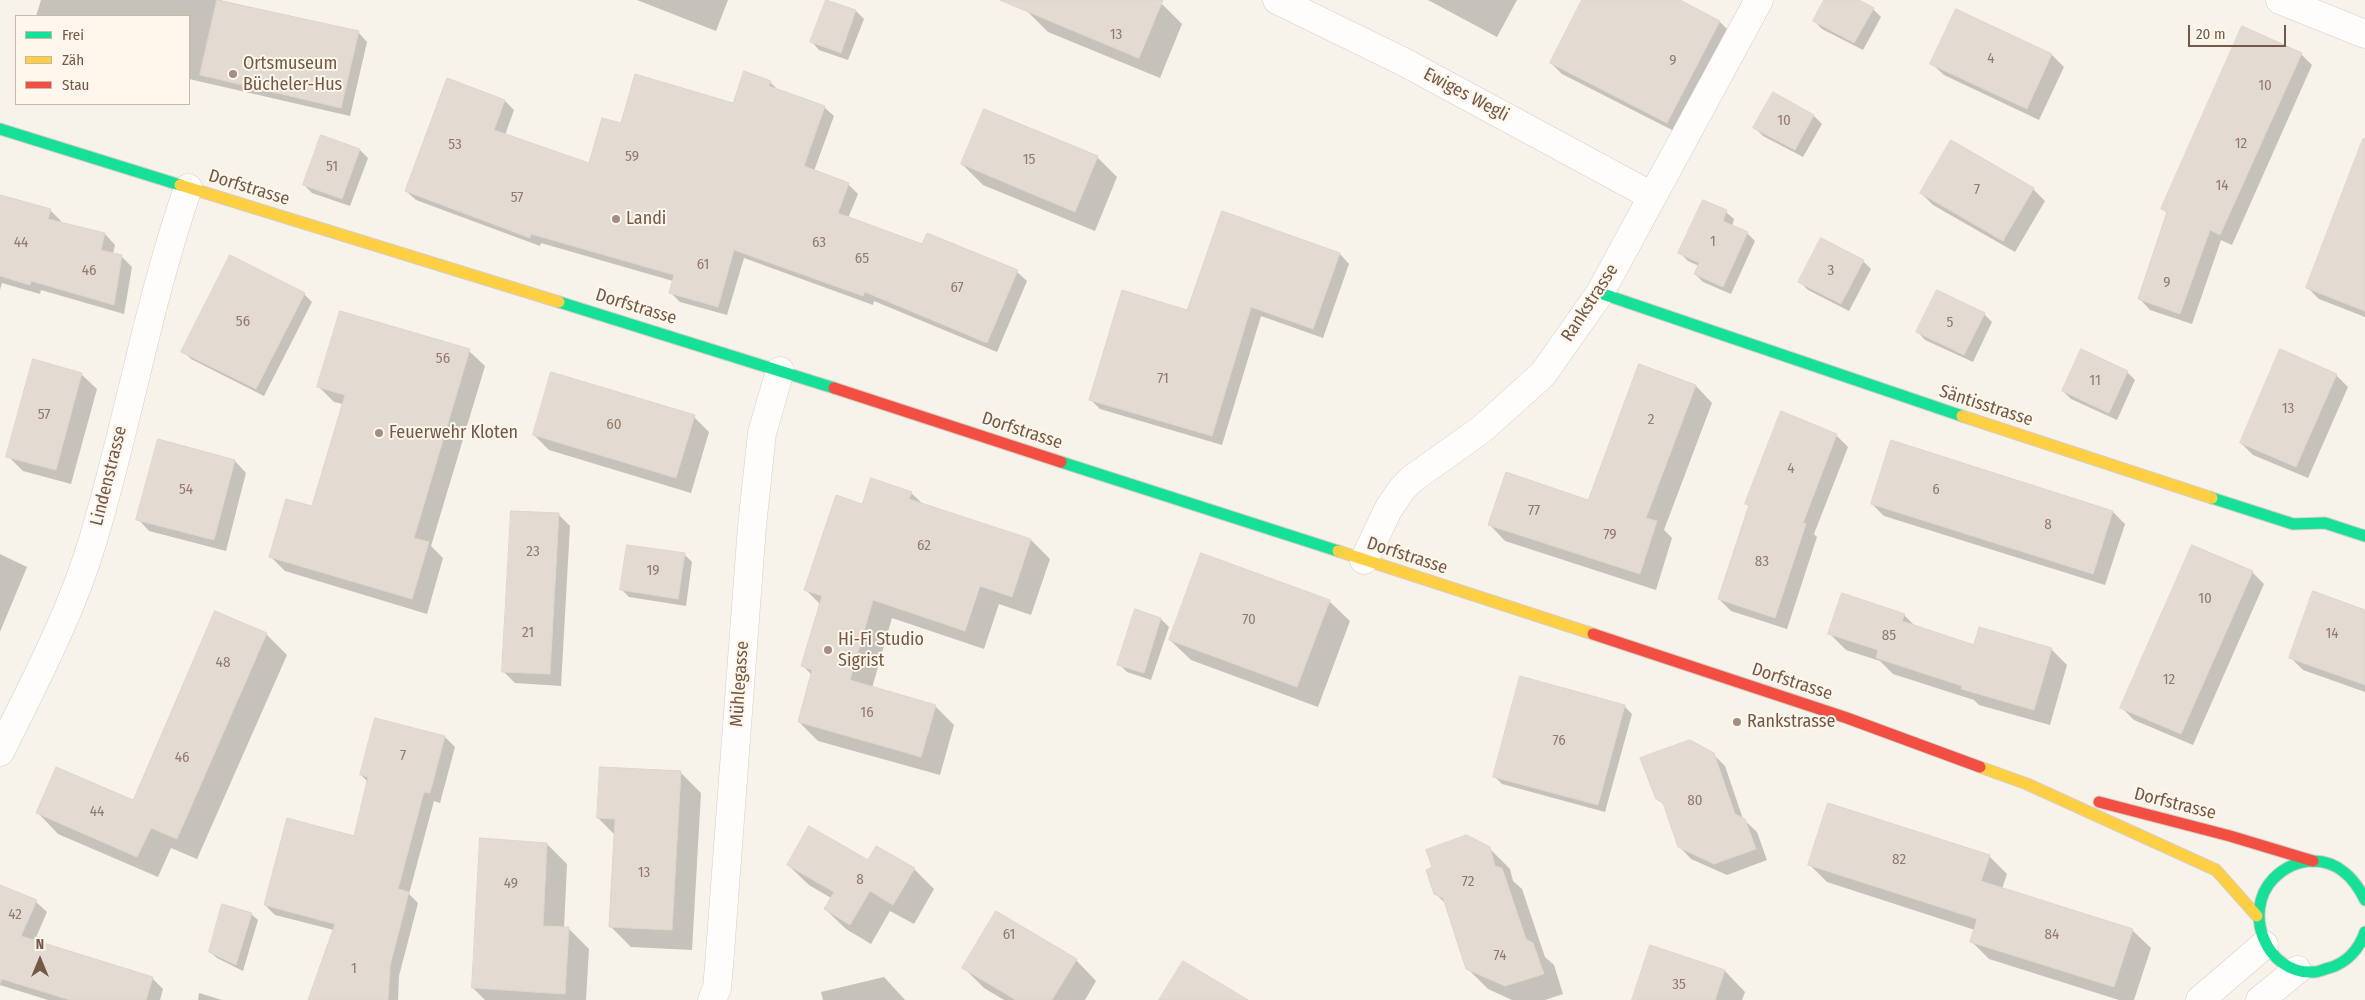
<!DOCTYPE html>
<meta charset="utf-8">
<style>
body{margin:0}
#map{position:relative;width:2365px;height:1000px;overflow:hidden;background:#f7f2ea;font-family:"Fira Sans Condensed",sans-serif}
canvas{display:block}
.legend{position:absolute;left:15px;top:15px;width:175px;height:90px;box-sizing:border-box;background:#fff7eb;border:1px solid #c8b7aa;margin:0;padding:6px 9px;list-style:none;font-size:15px;color:#765849}
.legend li{display:flex;align-items:center;gap:10px;height:25px}
.legend b{width:25px;border:1px solid #c8b7aa}
.north{position:absolute;left:15px;top:935px;width:50px;height:50px;-webkit-text-stroke:4px #fff7eb;paint-order:stroke;rotate:0deg;font-size:14px;font-weight:700;line-height:20px;text-align:center;color:#765849}
.north::after{content:'';display:block;margin:auto;width:18px;height:22px;background:#765849;clip-path:polygon(50% 0,100% 100%,50% 72%,0 100%)}
.scale{position:absolute;left:2188px;top:25px;width:98px;height:22px;box-sizing:border-box;border:2px solid #765849;border-top:0;padding-left:6px;font-size:15px;line-height:18px;white-space:nowrap;color:#765849;-webkit-text-stroke:4px #fff7eb;paint-order:stroke}
</style>
<div id="map">
<canvas width="2365" height="1000"></canvas>
<ul class="legend">
<li><b style="height:6px;background:#16e098"></b>Frei</li>
<li><b style="height:6px;background:#ffcf43"></b>Zäh</li>
<li><b style="height:6px;background:#f24e42"></b>Stau</li>
</ul>
<div class="north">N</div>
<div class="scale">20 m</div>
</div>
<script>
const ctx = document.querySelector('canvas').getContext('2d');
ctx.lineJoin = 'round';
function fillPath(path, color) {
  ctx.fillStyle = color;
  ctx.fill(path, 'evenodd');
}
function stroke(path, color, width, dash) {
  ctx.strokeStyle = color;
  ctx.lineWidth = width;
  ctx.lineCap = dash ? 'butt' : 'round';
  ctx.setLineDash(dash || []);
  ctx.stroke(path);
}
function label(font, color, halo, rows, align = 'center') {
  ctx.font = font + ' "Fira Sans Condensed",sans-serif';
  ctx.lineWidth = 4;
  ctx.setLineDash([]);
  ctx.textBaseline = 'middle';
  ctx.strokeStyle = halo;
  ctx.fillStyle = color;
  for (const [text, x, y, turn = 0] of rows) {
    ctx.save();
    ctx.translate(x, y);
    ctx.rotate((+turn || 0) * Math.PI / 180);
    ctx.textAlign = isNaN(turn) ? turn : align;
    if (halo) ctx.strokeText(text, 0, 0);
    ctx.fillText(text, 0, 0);
    ctx.restore();
  }
}
fillPath(new Path2D(`
 M 41,0 L 219,0 L 358,32 L 367,42 L 350,116 L 189,79 L 189,16 L 36,16 Z
 M 637,0 L 728,0 L 716,31 Z
 M 1032,0 L 1152,0 L 1162,4 L 1182,24 L 1160,78 L 1048,32 L 1027,11 Z
 M 1428,0 L 1517,0 L 1497,37 Z
 M 1584,0 L 1677,0 L 1720,22 L 1731,33 L 1678,133 L 1562,74 L 1551,63 Z
 M 1826,0 L 1857,0 L 1873,9 L 1881,17 L 1863,50 L 1822,29 L 1814,21 Z
 M 827,1 L 856,11 L 864,19 L 848,60 L 819,50 L 812,42 Z
 M 1957,10 L 2052,55 L 2064,67 L 2039,120 L 1944,75 L 1932,64 Z
 M 2301,54 L 2312,65 L 2232,245 L 2221,240 L 2192,324 L 2150,310 L 2139,298 L 2168,214 L 2163,209 Z
 M 745,73 L 770,82 L 779,91 L 824,107 L 834,116 L 814,171 L 848,184 L 858,194 L 848,218 L 923,245 L 1017,272 L 1027,281 L 997,352 L 874,301 L 873,305 L 744,258 L 727,315 L 680,302 L 670,292 L 673,281 L 541,243 L 540,246 L 416,200 L 406,191 L 505,101 L 514,110 L 505,135 L 590,165 L 622,125 L 734,104 Z
 M 1773,94 L 1814,116 L 1822,124 L 1803,157 L 1763,136 L 1755,128 Z
 M 322,137 L 360,150 L 368,158 L 350,206 L 312,193 L 304,185 Z
 M 2365,137 L 2365,317 L 2319,299 L 2307,287 Z
 M 1097,157 L 1117,177 L 1095,231 L 983,185 L 962,164 Z
 M 2033,189 L 2045,201 L 2015,252 L 1933,205 L 1921,193 Z
 M 0,196 L 50,210 L 61,221 L 60,223 L 105,234 L 115,245 L 113,254 L 121,256 L 132,267 L 124,314 L 41,290 L 40,294 L 2,283 L 0,290 Z
 M 1726,212 L 1734,219 L 1732,226 L 1747,233 L 1755,241 L 1731,294 L 1703,282 L 1695,274 L 1699,266 L 1688,261 L 1680,253 Z
 M 1223,213 L 1340,254 L 1349,264 L 1323,338 L 1261,316 L 1222,445 L 1100,409 L 1091,400 L 1188,311 Z
 M 1863,261 L 1871,269 L 1849,311 L 1808,290 L 1800,282 Z
 M 304,294 L 312,302 L 264,396 L 191,359 L 183,351 Z
 M 1984,314 L 1992,322 L 1973,362 L 1925,340 L 1918,332 Z
 M 469,351 L 485,366 L 431,546 L 443,558 L 427,614 L 285,571 L 270,556 L 312,508 L 343,404 L 334,402 L 318,386 Z
 M 1640,365 L 1696,386 L 1712,403 L 1664,530 L 1672,538 L 1656,590 L 1505,541 L 1489,524 L 1589,501 Z
 M 2127,372 L 2135,380 L 2117,420 L 2071,399 L 2063,391 Z
 M 81,374 L 97,389 L 71,484 L 23,471 L 8,456 Z
 M 2336,375 L 2348,387 L 2308,478 L 2253,455 L 2241,443 Z
 M 694,417 L 709,432 L 691,493 L 549,450 L 534,435 Z
 M 1836,435 L 1848,447 L 1814,534 L 1817,537 L 1787,629 L 1731,611 L 1719,599 L 1750,506 L 1747,503 Z
 M 235,461 L 246,473 L 226,551 L 149,531 L 138,519 Z
 M 911,493 L 923,504 L 1031,540 L 1050,559 L 1031,615 L 999,604 L 984,649 L 892,618 L 872,688 L 935,706 L 954,725 L 940,775 L 818,741 L 799,722 L 812,675 L 803,666 L 821,605 L 806,590 L 863,505 Z
 M 1872,504 L 2113,512 L 2125,524 L 2105,585 L 1884,516 Z
 M 559,515 L 570,526 L 561,686 L 515,683 L 503,671 Z
 M 0,554 L 27,567 L 0,632 Z
 M 684,554 L 692,562 L 686,606 L 629,597 L 621,589 Z
 M 2252,572 L 2264,584 L 2193,745 L 2134,720 L 2122,708 Z
 M 1329,601 L 1350,621 L 1318,707 L 1191,660 L 1170,640 Z
 M 1136,611 L 1161,619 L 1169,627 L 1151,680 L 1127,672 L 1119,664 Z
 M 2365,611 L 2365,692 L 2303,670 L 2291,658 Z
 M 216,612 L 266,634 L 287,655 L 197,859 L 171,848 L 158,877 L 58,834 L 38,813 L 133,802 Z
 M 1904,615 L 1917,628 L 1975,647 L 2051,649 L 2067,665 L 2050,725 L 1979,705 L 1974,700 L 1893,674 L 1880,661 L 1846,650 L 1830,634 Z
 M 1624,706 L 1632,714 L 1605,812 L 1502,784 L 1494,776 Z
 M 376,719 L 445,737 L 455,747 L 440,803 L 434,801 L 409,894 L 418,903 L 399,976 L 398,1000 L 309,1000 L 334,930 L 275,915 L 265,905 L 355,837 L 368,782 L 361,775 Z
 M 1713,754 L 1725,766 L 1743,819 L 1757,832 L 1767,860 L 1727,875 L 1691,859 L 1679,846 L 1665,806 L 1657,798 Z
 M 680,772 L 701,793 L 692,950 L 631,947 L 610,926 L 616,836 L 598,818 Z
 M 547,844 L 567,864 L 564,928 L 568,928 L 589,949 L 586,1000 L 485,1000 L 473,988 Z
 M 1489,848 L 1510,869 L 1513,881 L 1522,889 L 1545,957 L 1554,965 L 1563,994 L 1545,1000 L 1512,1000 L 1488,989 L 1467,968 L 1446,904 L 1435,893 Z
 M 1989,856 L 2007,874 L 2002,889 L 2132,930 L 2151,948 L 2134,1000 L 2119,1000 L 1989,959 L 1971,941 L 1975,930 L 1827,882 L 1809,864 Z
 M 868,862 L 914,869 L 934,889 L 914,924 L 890,911 L 871,944 L 846,929 L 825,909 L 831,898 L 809,885 L 788,865 Z
 M 0,886 L 36,902 L 47,912 L 34,942 L 152,978 L 163,989 L 160,1000 L 48,1000 L 0,985 Z
 M 251,914 L 258,920 L 243,971 L 217,958 L 210,952 Z
 M 1651,947 L 1725,971 L 1745,992 L 1742,1000 L 1633,1000 Z
 M 1076,960 L 1096,981 L 1085,1000 L 1004,1000 L 984,988 L 964,968 Z
 M 884,977 L 905,1000 L 823,1000 L 821,992 Z
 M 199,993 L 222,1000 L 198,1000 Z`), '#0003');
const building = new Path2D(`
 M 217,0 L 359,31 L 341,108 L 200,75 Z
 M 826,0 L 856,10 L 841,53 L 810,42 Z
 M 1000,0 L 1163,0 L 1139,58 Z
 M 1582,0 L 1680,0 L 1720,21 L 1667,123 L 1550,63 Z
 M 1824,0 L 1859,0 L 1874,8 L 1854,43 L 1813,21 Z
 M 1956,9 L 2052,54 L 2027,109 L 1930,64 Z
 M 2242,26 L 2302,53 L 2220,235 L 2210,230 L 2180,314 L 2138,299 L 2167,212 L 2161,209 Z
 M 744,71 L 771,81 L 769,86 L 825,106 L 804,166 L 849,183 L 838,213 L 922,244 L 927,233 L 1018,270 L 987,343 L 865,292 L 863,296 L 734,250 L 718,307 L 669,293 L 674,275 L 531,234 L 530,238 L 405,191 L 447,78 L 505,100 L 494,130 L 589,163 L 602,118 L 621,123 L 635,74 L 733,103 Z
 M 1773,92 L 1814,115 L 1795,150 L 1753,128 Z
 M 984,109 L 1098,156 L 1075,212 L 961,164 Z
 M 321,135 L 360,149 L 342,199 L 303,185 Z
 M 2363,139 L 2365,139 L 2365,311 L 2306,288 Z
 M 1951,140 L 2034,188 L 2003,241 L 1920,193 Z
 M 0,195 L 51,209 L 48,219 L 105,233 L 101,250 L 122,255 L 114,305 L 31,281 L 30,285 L 0,276 Z
 M 1703,200 L 1727,210 L 1723,221 L 1748,232 L 1723,287 L 1694,274 L 1699,263 L 1678,253 Z
 M 1222,211 L 1340,253 L 1313,329 L 1251,307 L 1212,436 L 1089,400 L 1122,290 L 1187,310 Z
 M 1821,238 L 1864,260 L 1841,304 L 1798,282 Z
 M 230,255 L 305,293 L 256,389 L 181,352 Z
 M 1937,290 L 1985,313 L 1964,355 L 1916,332 Z
 M 340,311 L 470,349 L 414,538 L 429,542 L 412,599 L 269,557 L 286,499 L 312,506 L 345,395 L 317,387 Z
 M 2081,349 L 2128,371 L 2109,413 L 2062,391 Z
 M 2280,349 L 2337,374 L 2296,467 L 2240,443 Z
 M 33,359 L 82,373 L 56,470 L 6,457 Z
 M 1639,364 L 1696,385 L 1646,518 L 1657,521 L 1640,574 L 1488,525 L 1506,472 L 1588,500 Z
 M 551,372 L 695,415 L 676,478 L 533,435 Z
 M 1781,411 L 1837,434 L 1803,523 L 1806,524 L 1775,618 L 1718,599 L 1749,505 L 1745,504 Z
 M 158,439 L 235,460 L 214,540 L 136,520 Z
 M 1891,440 L 2113,511 L 2093,574 L 1871,504 Z
 M 871,478 L 912,492 L 909,499 L 1031,539 L 1012,597 L 980,586 L 965,631 L 873,600 L 850,680 L 936,705 L 921,757 L 798,722 L 812,670 L 801,666 L 822,596 L 804,590 L 836,495 L 862,504 Z
 M 511,511 L 559,513 L 550,674 L 502,672 Z
 M 627,545 L 685,553 L 678,599 L 620,590 Z
 M 2192,545 L 2253,571 L 2181,734 L 2120,708 Z
 M 1201,553 L 1330,600 L 1297,687 L 1169,640 Z
 M 2313,591 L 2365,610 L 2365,685 L 2289,658 Z
 M 1842,593 L 1905,614 L 1902,621 L 1974,645 L 1979,627 L 2052,648 L 2034,710 L 1961,689 L 1962,686 L 1876,658 L 1878,650 L 1828,634 Z
 M 1135,609 L 1161,618 L 1144,673 L 1117,665 Z
 M 215,611 L 267,633 L 177,839 L 151,828 L 137,857 L 36,813 L 56,767 L 133,800 Z
 M 1520,676 L 1625,705 L 1598,805 L 1493,777 Z
 M 375,718 L 445,736 L 430,793 L 424,792 L 398,889 L 409,892 L 390,966 L 388,1000 L 308,1000 L 335,924 L 264,905 L 287,818 L 354,836 L 368,777 L 360,775 Z
 M 1690,740 L 1714,753 L 1735,814 L 1745,819 L 1756,849 L 1714,864 L 1678,847 L 1663,803 L 1656,799 L 1640,758 Z
 M 600,767 L 681,771 L 672,930 L 609,927 L 615,819 L 597,818 Z
 M 1828,803 L 1990,855 L 1981,881 L 2133,929 L 2114,987 L 1970,942 L 1977,919 L 1808,865 Z
 M 809,826 L 868,860 L 876,846 L 915,868 L 893,905 L 870,891 L 850,925 L 824,909 L 834,892 L 787,865 Z
 M 1467,835 L 1490,847 L 1495,866 L 1502,868 L 1526,939 L 1533,943 L 1544,974 L 1505,986 L 1466,969 L 1443,898 L 1434,894 L 1426,870 L 1432,867 L 1426,850 Z
 M 480,838 L 547,843 L 543,926 L 569,927 L 565,994 L 472,988 Z
 M 0,885 L 37,900 L 21,936 L 153,977 L 146,1000 L 70,1000 L 2,979 L 0,983 Z
 M 222,904 L 252,913 L 236,965 L 209,952 Z
 M 996,911 L 1077,959 L 1052,1000 L 1016,1000 L 962,968 Z
 M 1650,945 L 1725,970 L 1715,1000 L 1632,1000 Z
 M 1183,961 L 1248,1000 L 1159,1000 Z`);
fillPath(building, '#e3dad1');
stroke(building, '#e0d4cc', 1);
const street = new Path2D(`
 M 1277,0 L 1404,62 L 1652,196
 M 2280,0 L 2365,34
 M 1364,560 L 1389,508 L 1402,489 L 1412,479 L 1482,429 L 1543,374 L 1600,293 L 1759,0
 M 0,752 C 34,683 71,614 93,540 C 128,424 148,303 188,188
 M 712,1000 L 717,988 L 719,966 L 752,526 L 762,433 L 780,371
 M 2200,1000 L 2264,945
 M 2260,1000 L 2297,970`);
const fast = new Path2D(`
 M 0,129 L 180,185
 M 1600,293 L 1962,416
 M 559,302 L 834,388
 M 1061,462 L 1338,551
 M 2212,498 L 2293,524 L 2325,523 L 2365,536
 M 2365,900 C 2355,879 2338,861 2313,861 C 2297,861 2284,868 2273,879 C 2242,912 2266,975 2314,972 C 2319,972 2324,969 2329,968 C 2347,963 2359,949 2365,932`);
const slow = new Path2D(`
 M 180,185 L 559,302
 M 1962,416 L 2212,498
 M 1338,551 L 1593,634
 M 1980,767 L 2027,784 L 2216,870 L 2257,916`);
const jam = new Path2D(`
 M 834,388 L 1061,462
 M 1593,634 L 1847,718 L 1980,767
 M 2099,802 L 2230,836 L 2313,861`);
stroke(street, '#d6cec6', 29);
stroke(fast, '#d6cec6', 13);
stroke(slow, '#d6cec6', 13);
stroke(jam, '#d6cec6', 13);
stroke(street, '#fefdfc', 28);
stroke(fast, '#16e098', 11);
stroke(slow, '#ffcf43', 11);
stroke(jam, '#f24e42', 11);
for (const [x, y, r, color] of [
 [233,74,5,"#a38e81"],
 [616,219,5,"#a38e81"],
 [379,433,5,"#a38e81"],
 [828,650,5,"#a38e81"],
 [1737,722,5,"#a38e81"]
]) {
  const dot = new Path2D();
  dot.arc(x, y, r, 0, 2 * Math.PI);
  ctx.fillStyle = color;
  ctx.fill(dot);
  stroke(dot, '#fff7eb', 2);
}
label('15px', '#937a6d', null, [
 ["13",1116,35],
 ["4",1991,59],
 ["9",1673,61],
 ["10",2265,86],
 ["10",1784,121],
 ["12",2241,144],
 ["53",455,145],
 ["59",632,157],
 ["15",1029,160],
 ["51",332,167],
 ["14",2222,186],
 ["7",1977,190],
 ["57",517,198],
 ["1",1713,242],
 ["44",21,243],
 ["63",819,243],
 ["65",862,259],
 ["61",703,265],
 ["46",89,271],
 ["3",1831,271],
 ["9",2167,283],
 ["67",957,288],
 ["56",243,322],
 ["5",1950,323],
 ["56",443,359],
 ["71",1163,379],
 ["11",2095,381],
 ["13",2288,409],
 ["57",44,415],
 ["2",1651,420],
 ["60",614,425],
 ["4",1791,469],
 ["54",186,490],
 ["6",1936,490],
 ["77",1534,511],
 ["8",2048,525],
 ["79",1610,535],
 ["62",924,546],
 ["23",533,552],
 ["83",1762,562],
 ["19",653,571],
 ["10",2205,599],
 ["70",1249,620],
 ["21",528,633],
 ["14",2332,634],
 ["85",1889,636],
 ["48",223,663],
 ["12",2169,680],
 ["16",867,713],
 ["76",1559,741],
 ["7",403,756],
 ["46",182,758],
 ["80",1695,801],
 ["44",97,812],
 ["82",1899,860],
 ["13",644,873],
 ["8",860,880],
 ["72",1468,882],
 ["49",511,884],
 ["42",15,915],
 ["61",1009,935],
 ["84",2052,935],
 ["74",1500,956],
 ["1",354,969],
 ["35",1679,985]
]);
label('18px', '#765849', '#fff7eb', [
 ["Ortsmuseum",243,64],
 ["Bücheler-Hus",243,85],
 ["Landi",626,219],
 ["Feuerwehr Kloten",389,433],
 ["Hi-Fi Studio",838,640],
 ["Sigrist",838,661],
 ["Rankstrasse",1747,722]
], 'left');
label('18px', '#765849', '#fff7eb', [
 ["Ewiges Wegli",1466,95,28],
 ["Dorfstrasse",249,188,17],
 ["Rankstrasse",1590,303,-57],
 ["Dorfstrasse",636,307,17],
 ["Säntisstrasse",1986,406,18],
 ["Dorfstrasse",1022,431,18],
 ["Lindenstrasse",109,476,-76],
 ["Dorfstrasse",1407,556,18],
 ["Dorfstrasse",1792,682,18],
 ["Mühlegasse",740,684,-86],
 ["Dorfstrasse",2175,804,14]
]);
</script>
